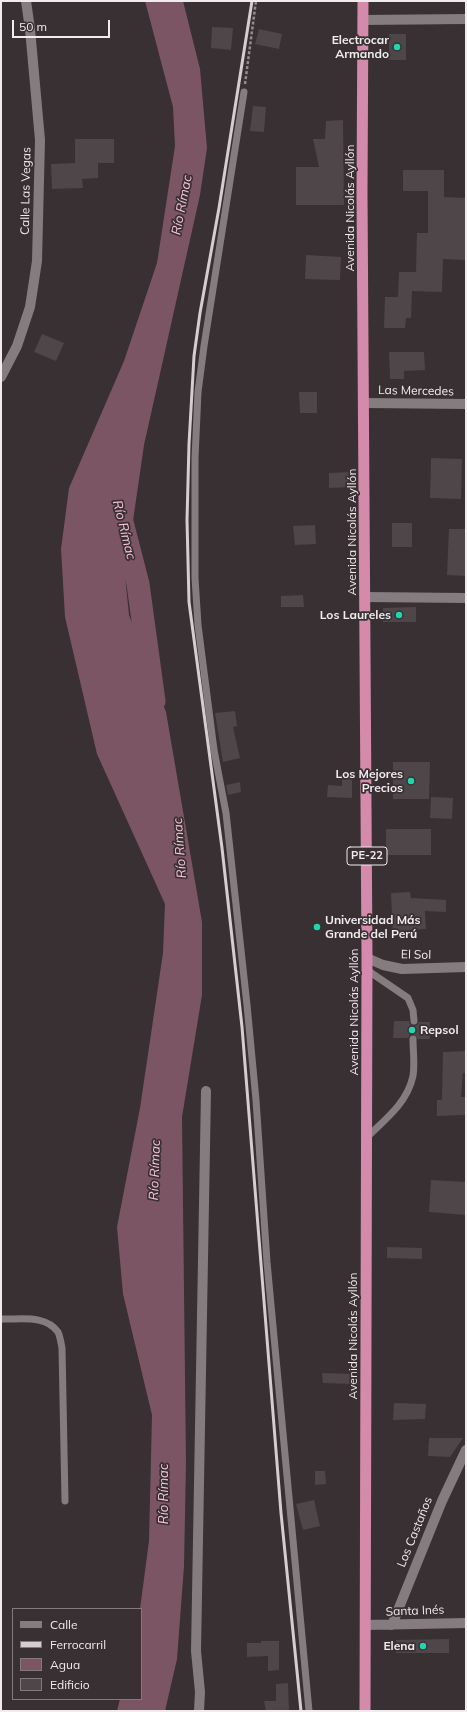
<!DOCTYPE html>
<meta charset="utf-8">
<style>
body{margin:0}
#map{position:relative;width:467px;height:1712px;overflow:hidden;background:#383033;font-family:Mulish,sans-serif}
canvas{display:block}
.frame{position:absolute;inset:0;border:2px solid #f0ebed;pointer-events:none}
.legend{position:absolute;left:12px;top:1608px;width:130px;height:92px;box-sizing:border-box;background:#383033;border:1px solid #827b7d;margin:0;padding:5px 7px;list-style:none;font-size:12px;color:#f0ebed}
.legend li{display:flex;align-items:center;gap:8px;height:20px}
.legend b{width:20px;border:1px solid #827b7d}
.scale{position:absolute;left:12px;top:20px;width:98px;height:18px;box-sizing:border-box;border:2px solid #f0ebed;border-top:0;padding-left:5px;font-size:12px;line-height:14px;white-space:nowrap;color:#f0ebed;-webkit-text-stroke:3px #383033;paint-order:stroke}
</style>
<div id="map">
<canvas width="467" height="1712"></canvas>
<div class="frame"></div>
<ul class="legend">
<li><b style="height:5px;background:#857c7f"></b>Calle</li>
<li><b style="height:5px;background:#d4ced0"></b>Ferrocarril</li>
<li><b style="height:11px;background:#7b5564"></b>Agua</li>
<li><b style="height:11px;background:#4e4649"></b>Edificio</li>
</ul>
<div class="scale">50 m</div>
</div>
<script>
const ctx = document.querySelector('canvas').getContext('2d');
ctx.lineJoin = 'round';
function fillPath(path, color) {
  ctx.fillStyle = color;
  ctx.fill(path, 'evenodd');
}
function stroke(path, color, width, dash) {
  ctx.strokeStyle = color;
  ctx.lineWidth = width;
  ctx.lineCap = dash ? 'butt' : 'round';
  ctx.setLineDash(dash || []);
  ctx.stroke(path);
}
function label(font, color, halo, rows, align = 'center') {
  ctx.font = font + ' Mulish,sans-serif';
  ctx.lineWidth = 3.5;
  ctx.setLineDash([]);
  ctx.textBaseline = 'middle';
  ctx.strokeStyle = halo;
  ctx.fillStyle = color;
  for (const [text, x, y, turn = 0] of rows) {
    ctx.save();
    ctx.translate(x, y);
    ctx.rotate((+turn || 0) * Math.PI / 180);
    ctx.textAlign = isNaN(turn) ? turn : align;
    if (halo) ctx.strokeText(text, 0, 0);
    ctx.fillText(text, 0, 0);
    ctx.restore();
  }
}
fillPath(new Path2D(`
 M 145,1 L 183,1 L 200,69 L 207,148 L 200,195 L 144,445 L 125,576 L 129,615 L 166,712 L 202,922 L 202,995 L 182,1117 L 186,1463 L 184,1566 L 177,1659 L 165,1711 L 117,1711 L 120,1699 L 141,1699 L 141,1609 L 140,1609 L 149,1541 L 152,1415 L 123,1294 L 117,1227 L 140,1108 L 163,953 L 165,904 L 97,754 L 65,617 L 61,549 L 69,488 L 124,361 L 157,263 L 175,146 L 173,107 Z`), '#7b5564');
stroke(new Path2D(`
 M 121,518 L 138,584 L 154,701`), '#7b5564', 23);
fillPath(new Path2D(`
 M 212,27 L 233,28 L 231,50 L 211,48 Z
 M 259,29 L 282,34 L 279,49 L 255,44 Z
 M 389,34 L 406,34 L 406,60 L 389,60 Z
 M 253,106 L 266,107 L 264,132 L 250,131 Z
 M 343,120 L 344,205 L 296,205 L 296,167 L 319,167 L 313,139 L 325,139 L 326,121 Z
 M 75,139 L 114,139 L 114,163 L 98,163 L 98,178 L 82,179 L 83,188 L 52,189 L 51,164 L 75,163 Z
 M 403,170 L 444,170 L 444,197 L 466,198 L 466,260 L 443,259 L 442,292 L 412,291 L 411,318 L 406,318 L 405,328 L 384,328 L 385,297 L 398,297 L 399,272 L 416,272 L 417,233 L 428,233 L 428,191 L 403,191 Z
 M 306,255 L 341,257 L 340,280 L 305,279 Z
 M 42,334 L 64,343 L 56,361 L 34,352 Z
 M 389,352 L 424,352 L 425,370 L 404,371 L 404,379 L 390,379 Z
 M 299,392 L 317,392 L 317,413 L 300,413 Z
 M 431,458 L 462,459 L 461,499 L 430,498 Z
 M 351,472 L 352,487 L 329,488 L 329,473 Z
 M 392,523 L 412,523 L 412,547 L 392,547 Z
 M 315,525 L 316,544 L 295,545 L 293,526 Z
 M 449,529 L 466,529 L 466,576 L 447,575 Z
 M 303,595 L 304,607 L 281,607 L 281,596 Z
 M 416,607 L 416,622 L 383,622 L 383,608 Z
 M 235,711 L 237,726 L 233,727 L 240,758 L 223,762 L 215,713 Z
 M 393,762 L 430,762 L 429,799 L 393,799 Z
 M 342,779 L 352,779 L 352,798 L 327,797 L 328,785 L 342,786 Z
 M 240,782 L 241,792 L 228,795 L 226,785 Z
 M 431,797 L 453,798 L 452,819 L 430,818 Z
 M 386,829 L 431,829 L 431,855 L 386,855 Z
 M 410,892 L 411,898 L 446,900 L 446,912 L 425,911 L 426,929 L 409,930 L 410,935 L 393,935 L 391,893 Z
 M 394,1021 L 409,1021 L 410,1024 L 414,1026 L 417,1025 L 419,1022 L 430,1022 L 430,1039 L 418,1039 L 413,1034 L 410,1035 L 408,1038 L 393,1038 Z
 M 466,1051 L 466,1073 L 463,1073 L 461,1097 L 466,1097 L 466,1115 L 437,1116 L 437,1100 L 442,1100 L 443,1052 Z
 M 431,1180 L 466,1182 L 466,1215 L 429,1212 Z
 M 387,1247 L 422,1248 L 422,1259 L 387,1258 Z
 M 322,1373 L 353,1374 L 353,1384 L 323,1383 Z
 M 394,1403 L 426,1404 L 425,1419 L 393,1420 Z
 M 429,1438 L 463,1438 L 450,1457 L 428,1456 Z
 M 315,1471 L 325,1471 L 326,1484 L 315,1485 Z
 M 314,1500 L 320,1526 L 303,1530 L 296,1504 Z
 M 449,1639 L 449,1653 L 396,1653 L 396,1640 Z
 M 261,1641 L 279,1641 L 279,1670 L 268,1671 L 268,1656 L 247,1657 L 247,1643 L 261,1643 Z
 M 288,1683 L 289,1711 L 266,1711 L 264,1701 L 276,1701 L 276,1684 Z`), '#4e4649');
stroke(new Path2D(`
 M 245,84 L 256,1`), '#938d8f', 2.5, [3, 2]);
stroke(new Path2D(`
 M 244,92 L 204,346 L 198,392 L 195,458 L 195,578 L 198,625 L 214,750 L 226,813 L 247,1005 L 256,1100 L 267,1262 L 309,1711
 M 367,970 L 408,998 L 413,1010 L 414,1021
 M 367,1137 C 386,1119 407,1103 413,1076 C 415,1064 413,1051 413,1039
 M 1,1319 C 20,1320 45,1314 58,1332 C 60,1336 61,1343 62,1348 L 65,1501`), '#857c7f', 7);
stroke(new Path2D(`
 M 363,20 L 466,19
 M 1,377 L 17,346 L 30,307 L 37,261 L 40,140 L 30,29 L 26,1
 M 365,403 L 466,404
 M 365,597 L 466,598
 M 367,958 L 383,965 L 402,969 L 466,967
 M 365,1625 L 466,1623
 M 392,1625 L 442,1501 L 466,1450
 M 199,1711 L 200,1692 L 196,1651 L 206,1091`), '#857c7f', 10);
stroke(new Path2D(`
 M 363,1 L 362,193 L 367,958 L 365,1711`), '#d48aaa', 11);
stroke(new Path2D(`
 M 252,1 L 219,208 L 200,313 L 194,356 L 189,444 L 187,520 L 189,602 L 222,848 L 242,1027 L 281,1513 L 301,1711`), '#d4ced0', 3);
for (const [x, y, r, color] of [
 [397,47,4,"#22d5af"],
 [399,615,4,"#22d5af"],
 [411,781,4,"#22d5af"],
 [317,927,4,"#22d5af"],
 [412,1030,4,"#22d5af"],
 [423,1646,4,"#22d5af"]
]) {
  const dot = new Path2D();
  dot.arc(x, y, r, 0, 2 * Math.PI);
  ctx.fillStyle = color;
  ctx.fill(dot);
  stroke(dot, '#383033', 1.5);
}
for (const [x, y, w] of [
 [367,856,40]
]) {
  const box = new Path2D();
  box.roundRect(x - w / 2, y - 9, w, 18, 3);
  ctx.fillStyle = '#383033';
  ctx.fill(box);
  stroke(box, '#f0ebed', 1);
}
label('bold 11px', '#f0ebed', null, [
 ["PE-22",367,856]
]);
label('bold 12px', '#f0ebed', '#383033', [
 ["Electrocar",389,40],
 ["Armando",389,54],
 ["Los Laureles",391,615],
 ["Los Mejores",403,774],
 ["Precios",403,788],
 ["Universidad Más",325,920,"left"],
 ["Grande del Perú",325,934,"left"],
 ["Repsol",420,1030,"left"],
 ["Elena",415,1646]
], 'right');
label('12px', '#f0ebed', '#383033', [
 ["Calle Las Vegas",26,191,-89],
 ["Avenida Nicolás Ayllón",350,208,-90],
 ["Las Mercedes",416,391,1],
 ["Avenida Nicolás Ayllón",352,532,-90],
 ["El Sol",416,955,1],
 ["Avenida Nicolás Ayllón",354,1012,-90],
 ["Avenida Nicolás Ayllón",353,1336,-90],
 ["Los Castaños",415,1532,-68],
 ["Santa Inés",415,1611,-2]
]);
label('italic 13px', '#f9c3d8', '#383033', [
 ["Río Rímac",182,205,-79],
 ["Río Rímac",124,530,76],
 ["Río Rímac",180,848,-94],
 ["Río Rímac",155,1170,-88],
 ["Río Rímac",164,1494,-90]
]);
</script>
